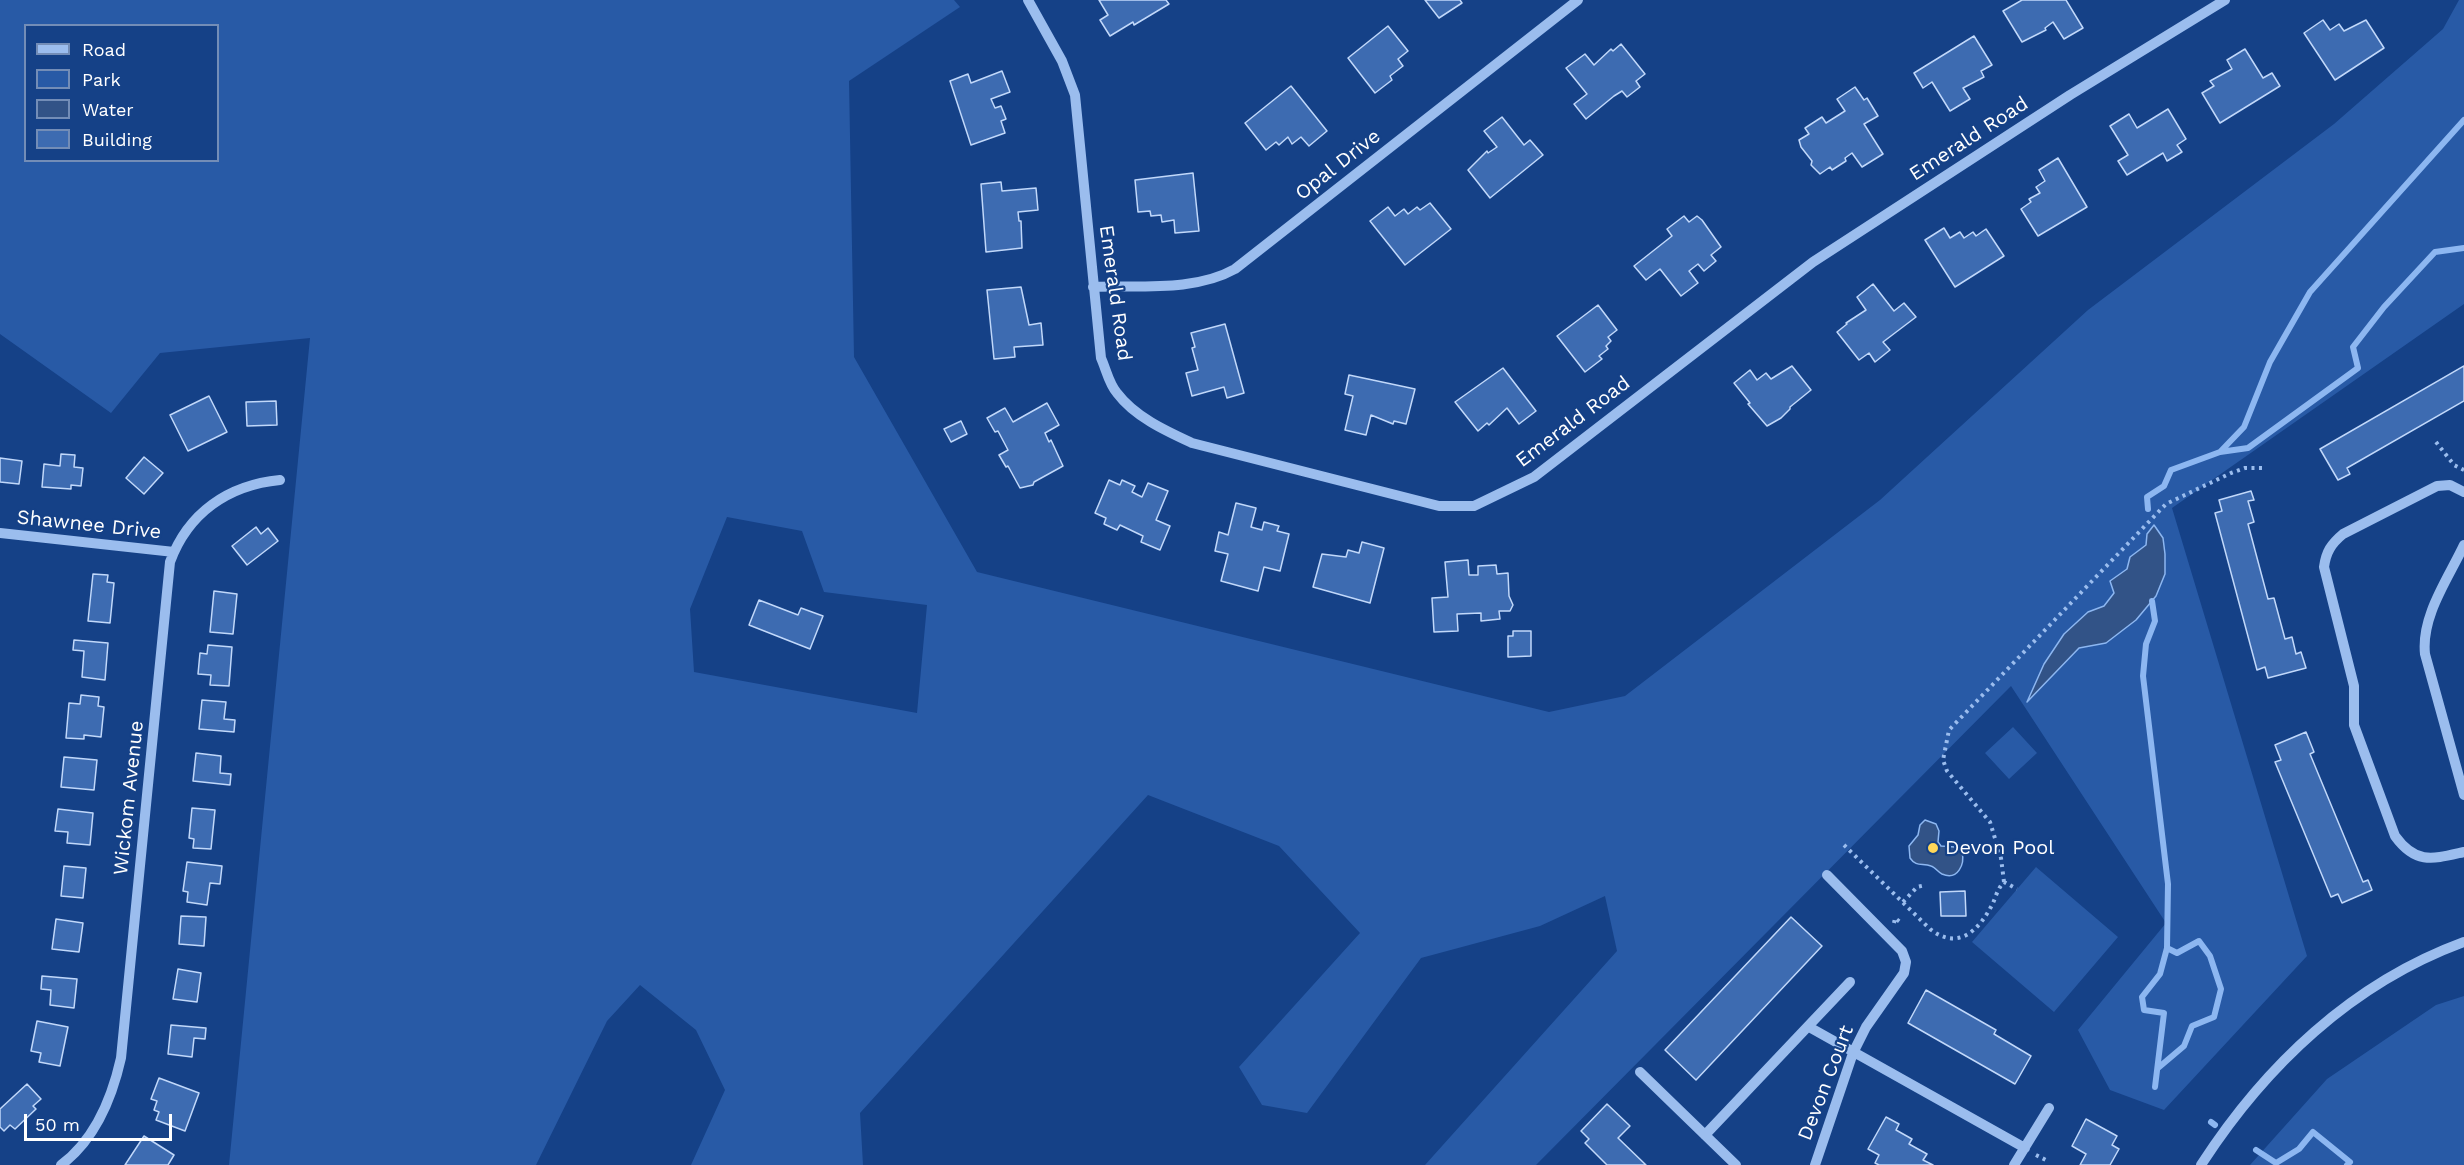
<!DOCTYPE html>
<style>
body{margin:0}
#map{position:relative;width:2464px;height:1165px;overflow:hidden;background:#154187;font-family:"Work Sans",sans-serif}
canvas{display:block}
.legend{position:absolute;left:24px;top:24px;width:195px;height:138px;box-sizing:border-box;background:#154187;border:2px solid #738db7;margin:0;padding:8px 10px;list-style:none;font-size:18px;color:#fff}
.legend li{display:flex;align-items:center;gap:12px;height:30px}
.legend b{width:30px;border:2px solid #738db7}
.scale{position:absolute;left:24px;top:1114px;width:148px;height:27px;box-sizing:border-box;border:3px solid #fff;border-top:0;padding-left:8px;font-size:18px;line-height:21px;white-space:nowrap;color:#fff;-webkit-text-stroke:4px #154187;paint-order:stroke}
</style>
<div id="map">
<canvas width="2464" height="1165"></canvas>
<ul class="legend">
<li><b style="height:8px;background:#9bbdee"></b>Road</li>
<li><b style="height:16px;background:#285aa6"></b>Park</li>
<li><b style="height:16px;background:#325387"></b>Water</li>
<li><b style="height:16px;background:#3d6bb1"></b>Building</li>
</ul>
<div class="scale">50 m</div>
</div>
<script>
const ctx = document.querySelector('canvas').getContext('2d');
ctx.lineJoin = 'round';
function fillPath(path, color) {
  ctx.fillStyle = color;
  ctx.fill(path, 'evenodd');
}
function stroke(path, color, width, dash) {
  ctx.strokeStyle = color;
  ctx.lineWidth = width;
  ctx.lineCap = dash ? 'butt' : 'round';
  ctx.setLineDash(dash || []);
  ctx.stroke(path);
}
function label(font, color, halo, rows, align = 'center') {
  ctx.font = font + ' "Work Sans",sans-serif';
  ctx.lineWidth = 4.5;
  ctx.setLineDash([]);
  ctx.textBaseline = 'middle';
  ctx.strokeStyle = halo;
  ctx.fillStyle = color;
  for (const [text, x, y, turn = 0] of rows) {
    ctx.save();
    ctx.translate(x, y);
    ctx.rotate((+turn || 0) * Math.PI / 180);
    ctx.textAlign = isNaN(turn) ? turn : align;
    if (halo) ctx.strokeText(text, 0, 0);
    ctx.fillText(text, 0, 0);
    ctx.restore();
  }
}
fillPath(new Path2D(`
 M 0,0 L 954,0 L 960,7 L 849,81 L 854,357 L 977,572 L 1549,712 L 1625,696 L 1880,500 L 2088,310 L 2334,124 L 2443,29 L 2459,0 L 2464,0 L 2464,304 L 2172,508 L 2307,956 L 2164,1110 L 2110,1090 L 2078,1030 L 2166,923 L 2011,686 L 1536,1165 L 1425,1165 L 1617,951 L 1605,896 L 1540,926 L 1421,958 L 1307,1113 L 1262,1105 L 1239,1067 L 1360,933 L 1279,846 L 1148,795 L 860,1113 L 863,1165 L 691,1165 L 725,1090 L 696,1030 L 640,985 L 607,1021 L 536,1165 L 229,1165 L 310,338 L 160,353 L 111,413 L 0,334 ZM 26,26 L 218,26 L 218,160 L 26,160 ZM 727,517 L 802,531 L 824,592 L 927,605 L 917,713 L 694,672 L 690,609 Z
 M 2013,727 L 2037,753 L 2009,779 L 1985,753 Z
 M 2036,867 L 2118,937 L 2054,1012 L 1972,942 Z
 M 2464,996 L 2464,1165 L 2250,1165 L 2327,1079 L 2436,1005 Z`), '#285aa6');
const water = new Path2D(`
 M 2154,525 L 2163,538 L 2165,554 L 2165,574 L 2156,596 L 2136,620 L 2106,643 L 2079,648 L 2027,702 L 2044,664 L 2064,634 L 2088,612 L 2104,606 L 2114,593 L 2110,581 L 2127,569 L 2130,557 L 2146,545 L 2147,534 Z
 M 1925,820 L 1936,824 L 1939,831 L 1938,842 L 1941,846 L 1955,847 L 1962,852 C 1965,864 1958,881 1942,874 C 1938,872 1935,867 1931,866 C 1922,863 1916,867 1910,858 L 1909,846 L 1918,835 L 1920,825 Z`);
fillPath(water, '#325387');
stroke(water, '#8db7f1', 1.5);
stroke(new Path2D(`
 M 2220,452 L 2248,448 L 2358,368 L 2353,347 L 2384,307 L 2435,252 L 2464,248
 M 2148,509 L 2147,497 L 2164,486 L 2171,470 L 2220,452 L 2244,427 L 2270,362 L 2310,292 L 2464,120
 M 2152,601 L 2155,621 L 2146,644 L 2143,676 L 2168,884 L 2167,948 L 2160,974 L 2142,997 L 2144,1010 L 2164,1013 L 2155,1087
 M 2158,1068 L 2184,1046 L 2192,1026 L 2214,1017 L 2221,989 L 2210,956 L 2199,941 L 2177,953 L 2167,948
 M 2211,1122 L 2215,1125
 M 2256,1150 L 2276,1163 L 2299,1149 L 2313,1132 L 2350,1162 L 2347,1165`), '#8db7f1', 6);
const building = new Path2D(`
 M 1099,0 L 1166,0 L 1169,4 L 1134,25 L 1133,22 L 1110,36 L 1100,20 L 1108,15 Z
 M 1425,0 L 1460,0 L 1462,3 L 1439,18 Z
 M 2022,0 L 2066,0 L 2083,28 L 2064,39 L 2053,22 L 2045,28 L 2046,30 L 2022,42 L 2003,11 Z
 M 2323,20 L 2330,30 L 2339,24 L 2344,31 L 2366,20 L 2384,48 L 2335,80 L 2304,33 Z
 M 1388,26 L 1408,51 L 1398,59 L 1403,66 L 1390,76 L 1392,80 L 1375,93 L 1348,58 Z
 M 1974,36 L 1992,65 L 1981,71 L 1984,77 L 1963,88 L 1970,99 L 1950,111 L 1932,82 L 1923,88 L 1914,73 Z
 M 1621,44 L 1645,74 L 1636,81 L 1640,87 L 1627,97 L 1622,91 L 1614,96 L 1586,119 L 1574,104 L 1587,94 L 1566,68 L 1585,54 L 1594,65 L 1611,49 L 1613,51 Z
 M 2245,49 L 2263,78 L 2272,73 L 2280,86 L 2220,123 L 2202,93 L 2214,86 L 2210,81 L 2232,69 L 2227,60 Z
 M 1002,71 L 1010,92 L 991,99 L 995,108 L 1001,106 L 1006,119 L 1001,121 L 1005,133 L 971,145 L 950,81 L 968,74 L 971,83 Z
 M 1291,86 L 1327,131 L 1309,146 L 1301,137 L 1292,144 L 1288,137 L 1279,145 L 1276,142 L 1266,150 L 1245,123 Z
 M 1855,87 L 1864,100 L 1867,98 L 1878,116 L 1864,124 L 1883,154 L 1862,167 L 1852,153 L 1845,158 L 1846,161 L 1832,170 L 1830,167 L 1820,174 L 1811,165 L 1812,161 L 1801,147 L 1799,140 L 1809,134 L 1805,128 L 1822,117 L 1826,123 L 1845,111 L 1837,99 Z
 M 2168,109 L 2186,139 L 2177,145 L 2182,152 L 2167,161 L 2163,153 L 2127,175 L 2118,161 L 2128,155 L 2110,126 L 2129,114 L 2137,128 Z
 M 1502,117 L 1524,145 L 1530,140 L 1543,155 L 1490,198 L 1468,170 L 1487,151 L 1488,153 L 1497,147 L 1484,131 Z
 M 2058,158 L 2087,207 L 2038,236 L 2021,209 L 2031,202 L 2029,199 L 2040,193 L 2036,187 L 2045,181 L 2039,170 Z
 M 1193,173 L 1199,231 L 1175,233 L 1174,220 L 1162,222 L 1161,215 L 1151,216 L 1150,211 L 1138,212 L 1135,180 Z
 M 1001,182 L 1002,191 L 1036,188 L 1038,210 L 1018,212 L 1019,221 L 1021,221 L 1022,248 L 986,252 L 981,184 Z
 M 1430,203 L 1451,229 L 1405,265 L 1370,221 L 1388,207 L 1395,216 L 1404,209 L 1408,214 L 1417,207 L 1420,210 Z
 M 1684,216 L 1689,222 L 1697,216 L 1702,220 L 1721,247 L 1711,255 L 1716,261 L 1704,271 L 1698,264 L 1689,271 L 1698,283 L 1681,296 L 1660,269 L 1646,280 L 1634,266 L 1672,236 L 1667,229 Z
 M 1944,228 L 1950,238 L 1960,232 L 1964,238 L 1973,232 L 1976,236 L 1986,229 L 2004,256 L 1955,287 L 1925,240 Z
 M 1873,284 L 1894,311 L 1904,303 L 1916,317 L 1883,342 L 1890,350 L 1875,362 L 1869,353 L 1859,360 L 1837,332 L 1847,324 L 1846,323 L 1866,310 L 1857,297 Z
 M 1021,287 L 1029,325 L 1041,323 L 1043,345 L 1014,347 L 1015,357 L 994,359 L 987,290 Z
 M 1598,305 L 1617,330 L 1608,337 L 1611,341 L 1606,346 L 1608,349 L 1599,356 L 1602,359 L 1585,372 L 1557,336 Z
 M 1225,324 L 1244,393 L 1227,398 L 1224,387 L 1192,396 L 1186,373 L 1198,370 L 1192,348 L 1195,347 L 1191,333 Z
 M 1792,366 L 1811,390 L 1790,407 L 1790,409 L 1781,418 L 1767,426 L 1748,404 L 1750,403 L 1734,383 L 1750,370 L 1757,380 L 1766,373 L 1771,379 Z
 M 2464,366 L 2464,401 L 2347,468 L 2350,474 L 2338,480 L 2320,449 Z
 M 1503,368 L 1536,411 L 1519,424 L 1507,408 L 1489,425 L 1487,423 L 1478,431 L 1455,402 Z
 M 1349,375 L 1415,389 L 1406,424 L 1394,421 L 1393,424 L 1371,415 L 1366,435 L 1345,430 L 1353,396 L 1345,394 Z
 M 209,396 L 227,432 L 188,451 L 170,415 Z
 M 276,401 L 277,425 L 247,426 L 246,402 Z
 M 1047,403 L 1059,425 L 1045,433 L 1049,442 L 1051,440 L 1063,466 L 1034,482 L 1033,485 L 1020,488 L 1008,466 L 1006,467 L 999,455 L 1008,450 L 998,431 L 995,432 L 987,418 L 1005,408 L 1013,422 Z
 M 961,421 L 967,434 L 951,442 L 944,429 Z
 M 61,454 L 75,455 L 74,467 L 83,468 L 81,486 L 71,485 L 71,489 L 42,487 L 44,464 L 60,466 Z
 M 144,457 L 163,473 L 144,494 L 126,478 Z
 M 0,458 L 22,461 L 19,484 L 0,482 Z
 M 1109,480 L 1120,485 L 1122,480 L 1135,486 L 1132,492 L 1142,497 L 1148,483 L 1168,491 L 1156,520 L 1170,526 L 1160,550 L 1141,542 L 1143,536 L 1120,525 L 1117,530 L 1104,524 L 1106,518 L 1095,513 Z
 M 2251,491 L 2254,500 L 2248,501 L 2254,522 L 2248,524 L 2268,599 L 2274,598 L 2285,639 L 2292,637 L 2296,654 L 2301,652 L 2306,668 L 2268,678 L 2265,667 L 2257,670 L 2215,513 L 2222,511 L 2219,500 Z
 M 1236,503 L 1256,508 L 1251,527 L 1262,530 L 1264,522 L 1279,526 L 1277,531 L 1289,534 L 1280,571 L 1264,567 L 1258,591 L 1221,581 L 1228,554 L 1215,551 L 1219,532 L 1228,535 Z
 M 256,527 L 261,534 L 268,528 L 278,541 L 247,565 L 232,546 Z
 M 1362,542 L 1384,548 L 1370,603 L 1313,587 L 1322,554 L 1346,557 L 1348,550 L 1359,553 Z
 M 1468,560 L 1469,575 L 1478,575 L 1478,566 L 1496,565 L 1497,574 L 1508,573 L 1509,596 L 1513,605 L 1510,611 L 1499,611 L 1500,619 L 1481,621 L 1481,613 L 1457,614 L 1458,631 L 1434,632 L 1432,598 L 1448,597 L 1445,562 Z
 M 93,574 L 108,575 L 107,582 L 114,583 L 110,623 L 88,621 Z
 M 214,591 L 237,594 L 233,634 L 210,632 Z
 M 759,600 L 798,615 L 801,608 L 823,616 L 810,649 L 749,625 Z
 M 1513,631 L 1531,631 L 1531,656 L 1508,657 L 1508,636 L 1513,636 Z
 M 74,640 L 108,643 L 105,680 L 82,677 L 84,651 L 73,650 Z
 M 208,645 L 232,647 L 229,686 L 210,685 L 211,675 L 198,674 L 200,653 L 207,654 Z
 M 81,695 L 99,697 L 98,706 L 104,707 L 101,737 L 84,735 L 84,739 L 66,738 L 69,703 L 80,704 Z
 M 202,700 L 226,702 L 224,719 L 235,720 L 234,732 L 199,729 Z
 M 2306,732 L 2314,752 L 2310,754 L 2363,882 L 2368,880 L 2372,890 L 2342,903 L 2338,894 L 2331,897 L 2275,762 L 2281,760 L 2275,745 Z
 M 196,753 L 221,756 L 220,773 L 231,774 L 230,785 L 193,781 Z
 M 64,757 L 97,760 L 94,790 L 61,787 Z
 M 192,808 L 215,810 L 211,849 L 193,848 L 194,839 L 189,838 Z
 M 58,809 L 93,813 L 90,845 L 67,843 L 68,832 L 55,831 Z
 M 187,862 L 222,866 L 220,884 L 210,883 L 207,905 L 187,902 L 188,892 L 183,891 Z
 M 64,866 L 86,868 L 83,898 L 61,896 Z
 M 1965,891 L 1966,916 L 1941,916 L 1940,892 Z
 M 181,916 L 206,917 L 204,946 L 179,944 Z
 M 1791,917 L 1822,946 L 1696,1080 L 1665,1050 Z
 M 56,919 L 83,923 L 79,952 L 52,949 Z
 M 178,969 L 201,973 L 197,1002 L 173,999 Z
 M 42,976 L 77,979 L 74,1008 L 50,1005 L 51,990 L 41,989 Z
 M 1926,990 L 1996,1030 L 1994,1034 L 2031,1056 L 2015,1084 L 1908,1023 Z
 M 37,1021 L 68,1027 L 60,1066 L 39,1062 L 41,1053 L 31,1051 Z
 M 171,1025 L 206,1028 L 205,1039 L 194,1038 L 192,1057 L 168,1054 Z
 M 159,1078 L 199,1093 L 185,1131 L 156,1120 L 159,1112 L 154,1110 L 157,1101 L 151,1099 Z
 M 27,1084 L 41,1099 L 33,1106 L 36,1109 L 15,1129 L 10,1125 L 4,1131 L 0,1127 L 0,1109 Z
 M 1607,1104 L 1630,1126 L 1618,1138 L 1646,1165 L 1607,1165 L 1585,1143 L 1589,1139 L 1581,1131 Z
 M 1886,1117 L 1899,1124 L 1896,1130 L 1912,1139 L 1909,1144 L 1927,1154 L 1923,1160 L 1933,1165 L 1879,1165 L 1875,1163 L 1879,1155 L 1868,1149 Z
 M 2086,1119 L 2117,1136 L 2112,1145 L 2119,1149 L 2110,1165 L 2080,1165 L 2086,1154 L 2072,1146 Z
 M 144,1136 L 174,1155 L 168,1165 L 125,1165 Z`);
fillPath(building, '#3d6bb1');
stroke(building, '#c1d8fa', 1.5);
stroke(new Path2D(`
 M 2436,442 L 2454,465 L 2464,470
 M 1844,845 L 1930,929 C 1958,951 1979,931 1993,903 C 1996,896 1998,888 2004,882 L 2017,889
 M 2004,882 L 2001,858 L 1990,822 L 1947,771 L 1943,760 L 1949,730 L 2166,504 L 2231,473 L 2245,468 L 2262,468
 M 1903,902 L 1917,887 L 1926,885
 M 1894,923 L 1895,918 L 1900,922
 M 2036,1155 L 2046,1160`), '#9bbdee', 4, [3, 4.5]);
stroke(new Path2D(`
 M 1028,0 L 1062,61 L 1075,95 L 1101,358 C 1106,369 1109,384 1117,393 C 1135,417 1166,431 1192,443 L 1439,506 L 1474,506 L 1534,477 L 1813,262 L 2070,95 L 2225,0
 M 1093,287 C 1139,285 1194,292 1235,269 L 1578,0
 M 2464,492 L 2450,485 L 2437,486 L 2343,534 C 2331,544 2326,552 2324,567 L 2354,686 L 2354,725 L 2395,836 C 2416,865 2433,859 2464,852
 M 0,533 L 174,552
 M 2464,545 C 2448,579 2421,616 2425,654 L 2464,795
 M 1809,1027 L 2025,1148
 M 1640,1072 L 1736,1165
 M 1705,1135 L 1850,982
 M 61,1165 C 96,1139 112,1098 121,1058 L 170,562 C 188,513 228,485 280,480
 M 1815,1165 L 1853,1053 L 1866,1027 L 1904,973 L 1906,962 L 1902,951 L 1827,875
 M 2014,1165 L 2049,1108
 M 2201,1165 C 2265,1066 2352,983 2464,942`), '#9bbdee', 10);
for (const [x, y, r, color] of [
 [1933,848,6,"#ffd759"]
]) {
  const dot = new Path2D();
  dot.arc(x, y, r, 0, 2 * Math.PI);
  ctx.fillStyle = color;
  ctx.fill(dot);
  stroke(dot, '#154187', 2);
}
label('20px', '#fff', '#154187', [
 ["Emerald Road",1969,139,-33],
 ["Opal Drive",1338,165,-38],
 ["Emerald Road",1115,293,82],
 ["Emerald Road",1573,422,-37],
 ["Shawnee Drive",89,525,6],
 ["Wickom Avenue",129,798,-84],
 ["Devon Court",1826,1083,-69]
]);
label('20px', '#fff', '#154187', [
 ["Devon Pool",1945,848]
], 'left');
</script>
